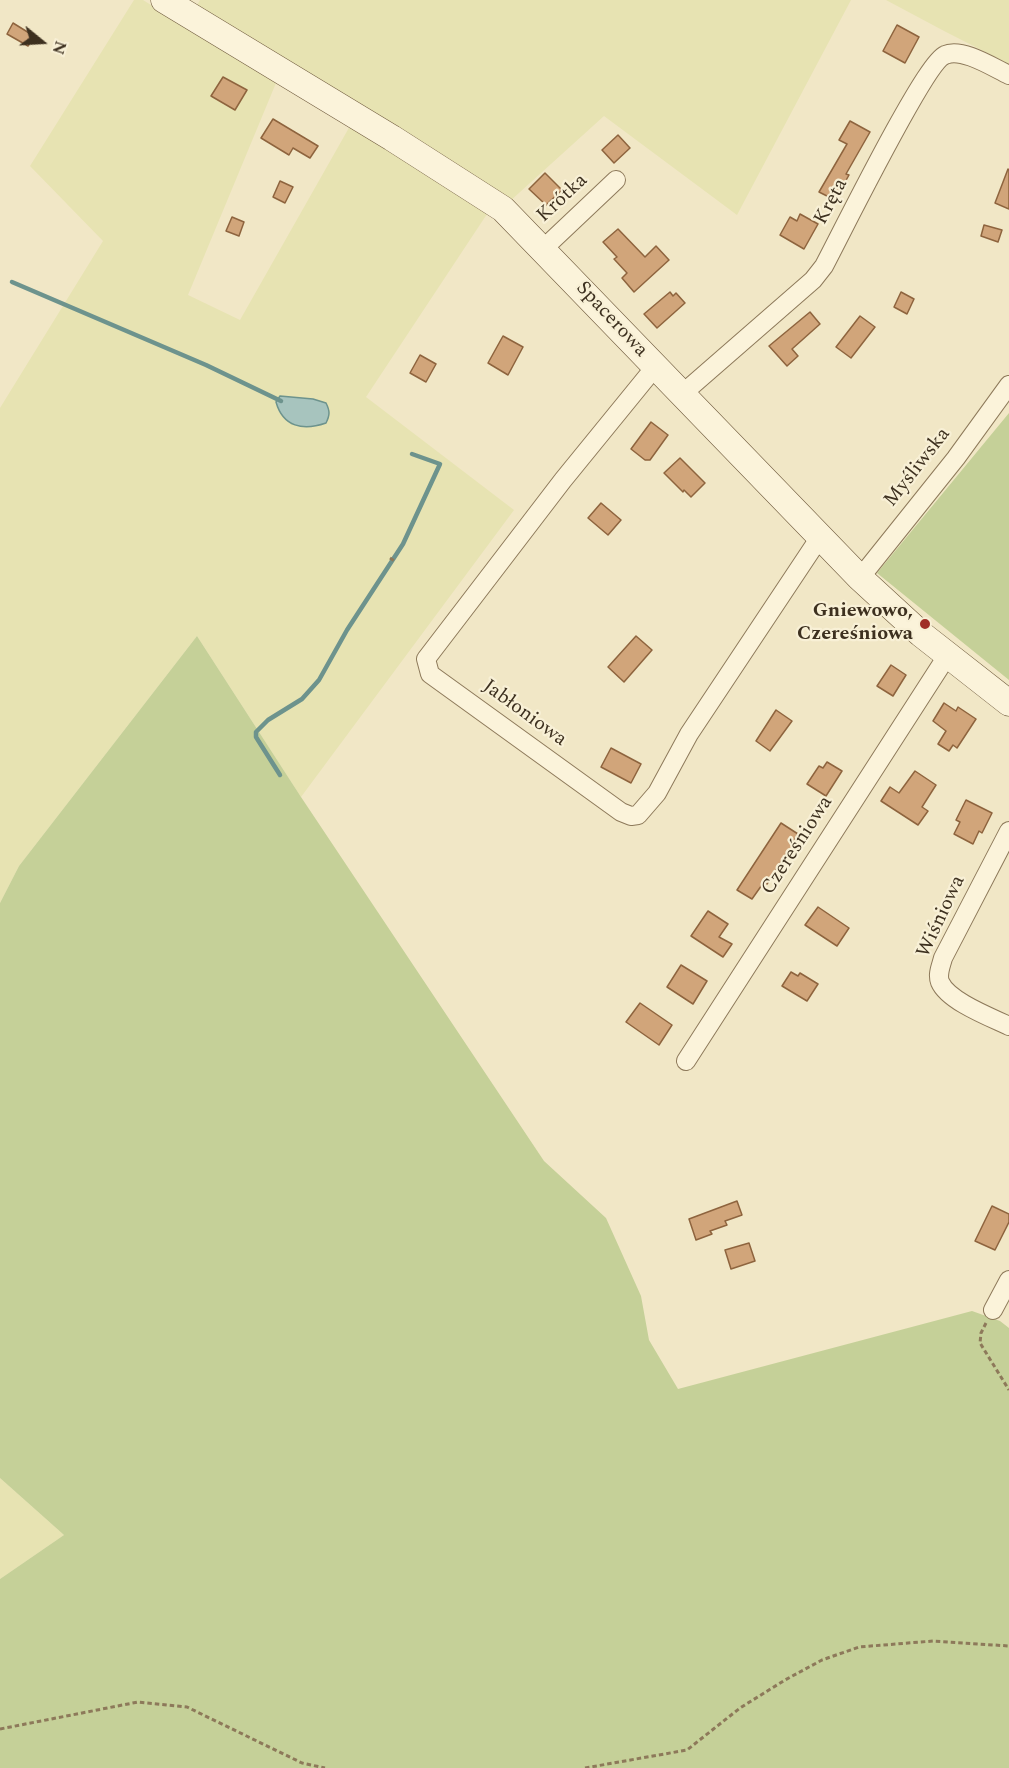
<!DOCTYPE html>
<meta charset="utf-8">
<style>
body{margin:0}
#map{position:relative;width:1009px;height:1768px;overflow:hidden;background:#f1e7c6;font-family:Spectral,serif}
canvas{display:block}
.north{position:absolute;left:12px;top:12px;width:60px;height:60px;-webkit-text-stroke:4px #f8f0d6;paint-order:stroke;rotate:108deg;font-size:16px;font-weight:700;line-height:24px;text-align:center;color:#3d301f}
.north::after{content:'';display:block;margin:auto;width:21px;height:27px;background:#3d301f;clip-path:polygon(50% 0,100% 100%,50% 72%,0 100%)}
</style>
<div id="map">
<canvas width="1009" height="1768"></canvas>
<div class="north">N</div>
</div>
<script>
const ctx = document.querySelector('canvas').getContext('2d');
ctx.lineJoin = 'round';
function fillPath(path, color) {
  ctx.fillStyle = color;
  ctx.fill(path, 'evenodd');
}
function stroke(path, color, width, dash) {
  ctx.strokeStyle = color;
  ctx.lineWidth = width;
  ctx.lineCap = dash ? 'butt' : 'round';
  ctx.setLineDash(dash || []);
  ctx.stroke(path);
}
function label(font, color, halo, rows, align = 'center') {
  ctx.font = font + ' Spectral,serif';
  ctx.lineWidth = 4.5;
  ctx.setLineDash([]);
  ctx.textBaseline = 'middle';
  ctx.strokeStyle = halo;
  ctx.fillStyle = color;
  for (const [text, x, y, turn = 0] of rows) {
    ctx.save();
    ctx.translate(x, y);
    ctx.rotate((+turn || 0) * Math.PI / 180);
    ctx.textAlign = isNaN(turn) ? turn : align;
    if (halo) ctx.strokeText(text, 0, 0);
    ctx.fillText(text, 0, 0);
    ctx.restore();
  }
}
fillPath(new Path2D(`
 M 134,0 L 143,0 L 276,83 L 188,295 L 240,320 L 350,126 L 489,211 L 366,397 L 514,510 L 301,797 L 197,636 L 19,866 L 0,903 L 0,408 L 103,241 L 30,166 Z
 M 200,0 L 851,0 L 737,215 L 604,116 L 509,202 L 196,7 Z
 M 886,0 L 1009,0 L 1009,64 L 946,32 Z
 M 0,1478 L 64,1535 L 0,1579 Z`), '#e7e3b2');
fillPath(new Path2D(`
 M 1009,413 L 1009,680 L 877,573 Z
 M 197,636 L 301,797 L 544,1161 L 606,1218 L 641,1296 L 649,1340 L 678,1389 L 972,1311 L 1000,1321 L 1009,1328 L 1009,1768 L 0,1768 L 0,1579 L 64,1535 L 0,1478 L 0,903 L 19,866 Z`), '#c5d098');
const water = new Path2D(`
 M 280,396 L 313,399 L 326,403 C 330,411 330,415 326,423 C 303,431 283,427 276,402 Z`);
fillPath(water, '#a7c4be');
stroke(water, '#6d938d', 1.5);
stroke(new Path2D(`
 M 12,282 L 206,365 L 281,401
 M 280,775 L 256,737 L 256,732 L 268,720 L 302,699 L 319,680 L 347,630 L 403,544 L 440,464 L 412,454`), '#6d938d', 4.5);
const building = new Path2D(`
 M 13,23 L 34,36 L 28,46 L 7,34 Z
 M 897,25 L 919,37 L 905,63 L 883,51 Z
 M 223,77 L 247,90 L 235,110 L 211,96 Z
 M 273,119 L 318,146 L 310,158 L 293,148 L 289,155 L 261,138 Z
 M 850,121 L 870,132 L 846,174 L 849,175 L 835,200 L 819,192 L 847,144 L 839,140 Z
 M 618,135 L 630,148 L 614,163 L 602,150 Z
 M 1008,169 L 1009,170 L 1009,209 L 995,203 Z
 M 545,173 L 562,190 L 546,205 L 529,189 Z
 M 280,181 L 293,187 L 285,203 L 273,197 Z
 M 800,214 L 818,224 L 804,249 L 780,235 L 790,217 L 797,221 Z
 M 232,217 L 244,222 L 239,236 L 226,231 Z
 M 984,225 L 1002,230 L 998,242 L 981,236 Z
 M 618,229 L 645,257 L 656,246 L 669,260 L 634,292 L 622,278 L 627,273 L 614,259 L 617,257 L 603,242 Z
 M 670,292 L 673,296 L 676,293 L 685,303 L 657,328 L 644,314 Z
 M 901,292 L 914,299 L 907,314 L 894,307 Z
 M 810,312 L 820,324 L 792,349 L 798,356 L 787,366 L 769,346 Z
 M 860,316 L 875,327 L 851,358 L 836,347 Z
 M 503,336 L 523,347 L 508,375 L 488,363 Z
 M 420,355 L 436,364 L 426,382 L 410,373 Z
 M 651,422 L 668,435 L 650,460 L 645,460 L 631,449 Z
 M 680,458 L 705,483 L 691,497 L 684,490 L 683,492 L 664,473 Z
 M 601,503 L 621,520 L 608,535 L 588,518 Z
 M 636,636 L 652,650 L 624,682 L 608,667 Z
 M 891,665 L 906,675 L 893,696 L 877,686 Z
 M 944,703 L 956,711 L 958,707 L 976,719 L 957,748 L 953,745 L 949,751 L 938,744 L 946,731 L 933,721 Z
 M 776,710 L 792,721 L 770,751 L 756,741 Z
 M 611,748 L 641,764 L 631,783 L 601,767 Z
 M 827,762 L 842,771 L 826,796 L 807,784 L 819,766 L 823,768 Z
 M 915,771 L 936,785 L 922,807 L 928,811 L 918,825 L 881,801 L 890,787 L 899,793 Z
 M 966,800 L 992,813 L 982,833 L 979,831 L 973,844 L 954,834 L 960,822 L 956,820 Z
 M 781,823 L 798,834 L 793,842 L 797,845 L 789,856 L 786,854 L 767,884 L 764,882 L 752,899 L 737,890 Z
 M 818,907 L 849,928 L 837,946 L 805,925 Z
 M 708,911 L 728,924 L 719,937 L 732,944 L 723,957 L 691,936 Z
 M 681,965 L 707,981 L 693,1004 L 667,987 Z
 M 791,972 L 798,976 L 800,973 L 818,984 L 807,1001 L 782,986 Z
 M 640,1003 L 672,1025 L 659,1045 L 626,1022 Z
 M 737,1201 L 742,1215 L 725,1221 L 727,1225 L 710,1231 L 712,1234 L 696,1240 L 689,1219 Z
 M 992,1206 L 1009,1214 L 1009,1222 L 995,1250 L 975,1241 Z
 M 749,1243 L 755,1261 L 731,1269 L 725,1250 Z`);
fillPath(building, '#d1a57a');
stroke(building, '#8e643e', 1.5);
const street = new Path2D(`
 M 542,250 L 616,180
 M 655,367 L 563,480 L 426,659 L 430,674 L 621,812 L 631,816 L 638,815 L 657,793 L 689,734 L 820,537
 M 681,395 L 813,280 L 824,266 C 840,236 925,63 945,55 C 962,47 994,68 1009,75
 M 860,578 L 956,458 L 1009,385
 M 1009,831 L 943,958 C 941,966 937,974 940,982 C 948,1001 990,1017 1009,1026
 M 686,1061 L 947,656
 M 993,1310 L 1009,1280`);
const secondary = new Path2D(`
 M 164,0 L 392,138 L 503,209 L 860,578 L 921,634 L 1009,703`);
stroke(street, '#8d795a', 20);
stroke(secondary, '#6f5a3d', 27);
stroke(new Path2D(`
 M 390,558 L 396,562
 M 986,1323 L 981,1333 L 980,1343 L 1009,1390
 M 0,1729 L 138,1702 L 187,1707 L 302,1763 L 325,1768
 M 585,1768 L 687,1750 L 740,1708 L 785,1680 L 822,1660 L 859,1647 L 933,1641 L 1009,1646`), '#8d795a', 3, [4.5, 3]);
stroke(street, '#fbf3da', 18);
stroke(secondary, '#fbf3da', 26);
for (const [x, y, r, color] of [
 [925,624,6,"#a02f27"]
]) {
  const dot = new Path2D();
  dot.arc(x, y, r, 0, 2 * Math.PI);
  ctx.fillStyle = color;
  ctx.fill(dot);
  stroke(dot, '#f8f0d6', 2);
}
label('20px', '#3d301f', '#f8f0d6', [
 ["Krótka",563,199,-43],
 ["Kręta",832,202,-62],
 ["Spacerowa",611,320,47],
 ["Myśliwska",918,468,-52],
 ["Jabłoniowa",524,714,36],
 ["Czereśniowa",798,846,-57],
 ["Wiśniowa",942,917,-65]
]);
label('bold 20px', '#3d301f', '#f8f0d6', [
 ["Gniewowo,",913,612],
 ["Czereśniowa",913,635]
], 'right');
</script>
